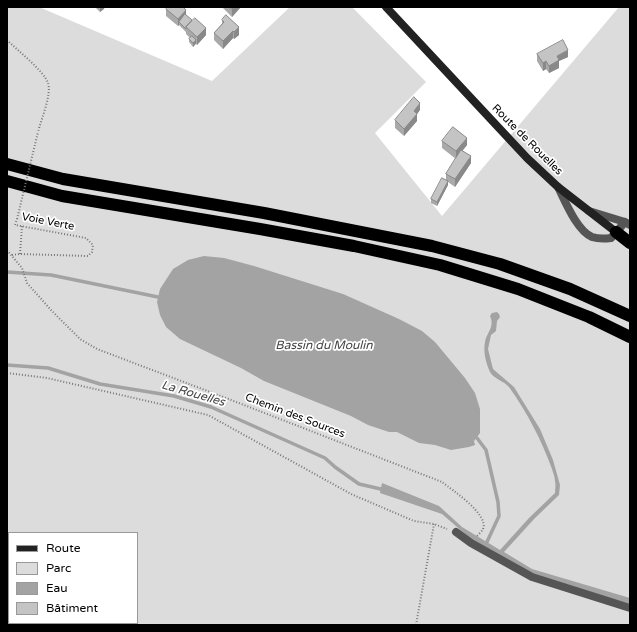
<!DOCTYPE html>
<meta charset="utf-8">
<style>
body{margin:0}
#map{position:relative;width:637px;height:632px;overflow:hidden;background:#fff;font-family:"Varela Round",sans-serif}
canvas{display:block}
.frame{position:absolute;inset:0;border:8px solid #000;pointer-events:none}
.legend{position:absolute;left:8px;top:532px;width:130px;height:92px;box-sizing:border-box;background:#fff;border:1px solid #999;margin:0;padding:5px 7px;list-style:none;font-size:12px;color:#000}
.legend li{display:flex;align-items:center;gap:8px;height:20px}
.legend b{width:20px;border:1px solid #999}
</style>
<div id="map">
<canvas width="637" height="632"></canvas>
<div class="frame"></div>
<ul class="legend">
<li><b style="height:5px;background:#222"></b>Route</li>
<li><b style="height:11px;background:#dcdcdc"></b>Parc</li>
<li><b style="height:11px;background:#a3a3a3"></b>Eau</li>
<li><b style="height:11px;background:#c4c4c4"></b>Bâtiment</li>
</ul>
</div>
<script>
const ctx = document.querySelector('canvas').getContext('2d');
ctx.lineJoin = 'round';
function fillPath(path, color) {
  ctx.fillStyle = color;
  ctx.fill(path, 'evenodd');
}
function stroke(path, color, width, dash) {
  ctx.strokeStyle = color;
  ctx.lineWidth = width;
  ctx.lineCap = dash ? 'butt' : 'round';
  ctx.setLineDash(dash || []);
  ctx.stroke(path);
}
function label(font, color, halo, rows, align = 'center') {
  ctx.font = font + ' "Varela Round",sans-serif';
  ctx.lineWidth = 3.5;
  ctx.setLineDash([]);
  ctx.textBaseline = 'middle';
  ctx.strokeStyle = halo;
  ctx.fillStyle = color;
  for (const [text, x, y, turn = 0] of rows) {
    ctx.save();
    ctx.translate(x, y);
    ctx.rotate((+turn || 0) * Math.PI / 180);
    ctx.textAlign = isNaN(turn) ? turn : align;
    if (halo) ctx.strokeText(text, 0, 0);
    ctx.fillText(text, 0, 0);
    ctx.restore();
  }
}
fillPath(new Path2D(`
 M 7,7 L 39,7 L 212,81 L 290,7 L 352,7 L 426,82 L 375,133 L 442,216 L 619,7 L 630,7 L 630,625 L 7,625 ZM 9,533 L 137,533 L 137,623 L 9,623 Z`), '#dcdcdc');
fillPath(new Path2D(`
 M 204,256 L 224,258 L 254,266 L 343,294 L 399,319 L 422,331 L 435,342 L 465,378 L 475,393 L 480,409 L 480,433 L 474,441 L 475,445 L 469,447 L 451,450 L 435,445 L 419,443 L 397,432 L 389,432 L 368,425 L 351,416 L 264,381 L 241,368 L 180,339 L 166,327 L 160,315 L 157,302 L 160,289 L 173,269 L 188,260 Z
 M 497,312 L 499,314 L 500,317 L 497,321 L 496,331 L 491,335 L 488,349 L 493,369 L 514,387 L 540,429 L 553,460 L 560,485 L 559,495 L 535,518 L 504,552 L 532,569 L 630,598 L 630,604 L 538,578 L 471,539 L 442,514 L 380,493 L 382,483 L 439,506 L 462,527 L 500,550 L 529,518 L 555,493 C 555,489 556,485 555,481 C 555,477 553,473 552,469 C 542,441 527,412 509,387 C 504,381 494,379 490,372 C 486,363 483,352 485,342 C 487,332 495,327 490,316 L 492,313 Z`), '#a3a3a3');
stroke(new Path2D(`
 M 7,272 L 51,275 L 158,297
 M 7,365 L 48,368 L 100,384 L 174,396 L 211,407 L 325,458 L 335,467 L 359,484 L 385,490
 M 477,438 L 486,450 L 498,502 L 499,516 L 486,544`), '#a3a3a3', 3.5);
const highway = new Path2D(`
 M 7,164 L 63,179 L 264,213 L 432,246 L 500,264 L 570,289 L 630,316
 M 7,181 L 62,196 L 260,229 L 354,246 L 440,265 L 518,289 L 589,317 L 630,337
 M 616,232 L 630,243`);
stroke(highway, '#dbdbdb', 14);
stroke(new Path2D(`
 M 7,40 C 17,50 44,71 48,83 C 52,94 41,120 38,132
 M 7,250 L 22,268 L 27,283 L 51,310 L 80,339 L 97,349 L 226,398 L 442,482 C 452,490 489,514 483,529 C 482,531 479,534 477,536
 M 20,254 L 22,226
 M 12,255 L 20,254 L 88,256 L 92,252 L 93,245 L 86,238 L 15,225 L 17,219
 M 7,373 L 47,378 L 208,415 L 351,494 L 414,521 L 434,524 L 447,529
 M 416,625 L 434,524`), '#777', 2, [1, 2]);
stroke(new Path2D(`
 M 558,187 C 565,201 577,231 592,237 C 598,239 604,239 611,238 L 625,222
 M 589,211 L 625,222 L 630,225
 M 456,532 L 471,543 L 532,577 L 630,608`), '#555', 8);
stroke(new Path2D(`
 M 386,7 L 527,158 L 558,187 L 616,232`), '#222', 8);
stroke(highway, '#000', 12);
stroke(new Path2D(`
 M 17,219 L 38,132`), '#777', 2, [1, 2]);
fillPath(new Path2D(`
 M 95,7 L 106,7 L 100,12 Z
 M 222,7 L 240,7 L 240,8 L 232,17 Z
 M 166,9 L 186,15 L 206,35 L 197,45 L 196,44 L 193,47 L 189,42 L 189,39 L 190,38 L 186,34 L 186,32 L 179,25 L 178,26 L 166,16 Z
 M 222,20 L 239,35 L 234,39 L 233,38 L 223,49 L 214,40 L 214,33 L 222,24 Z
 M 537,54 L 568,57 L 559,61 L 559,68 L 549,73 L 546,69 L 543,71 L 537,61 Z
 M 420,110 L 417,114 L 417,121 L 404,136 L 395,128 L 395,120 Z
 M 442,141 L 467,145 L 462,151 L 471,163 L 455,187 L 448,182 L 448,185 L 437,206 L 431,203 L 431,199 L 446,180 L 446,174 L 456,159 L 442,148 Z`), '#a9a9a9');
fillPath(new Path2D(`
 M 102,7 L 104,7 L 104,9 L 100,12 L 100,8 Z
 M 234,7 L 240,7 L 240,8 L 232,17 L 232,9 Z
 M 186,10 L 186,17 L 179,22 L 179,25 L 178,26 L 178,19 Z
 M 239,27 L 239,35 L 234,39 L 234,32 Z
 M 206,28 L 206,35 L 197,45 L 197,37 Z
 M 233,31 L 233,38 L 223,49 L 223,41 Z
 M 196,40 L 196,43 L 193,47 L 193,43 Z
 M 568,50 L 568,57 L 559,61 L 559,68 L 549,73 L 549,66 L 557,56 Z
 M 546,61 L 546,69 L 543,71 L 543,63 Z
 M 420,103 L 420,110 L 417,114 L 417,121 L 404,136 L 404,129 L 414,111 Z
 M 467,138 L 467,145 L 456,159 L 456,151 Z
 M 471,156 L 471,163 L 455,187 L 455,179 Z
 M 448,181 L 448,185 L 437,206 L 437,202 Z`), '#898989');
const building = new Path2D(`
 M 168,7 L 183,7 L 186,10 L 178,19 L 166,9 Z
 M 230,7 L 234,7 L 232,9 Z
 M 185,14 L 192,20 L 186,27 L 186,29 L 179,22 Z
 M 226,15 L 239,27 L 234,32 L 233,31 L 223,41 L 214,33 L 224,22 L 222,20 Z
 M 195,18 L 206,28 L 197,37 L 186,27 Z
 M 192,36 L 196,40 L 193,43 L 189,39 Z
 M 563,40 L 568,50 L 557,56 L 559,60 L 549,66 L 546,61 L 543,63 L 537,54 Z
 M 414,97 L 420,103 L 414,111 L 417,114 L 404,129 L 395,120 Z
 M 453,127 L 467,138 L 456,151 L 442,141 Z
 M 461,150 L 471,156 L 455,179 L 446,174 Z
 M 442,178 L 448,181 L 437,202 L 431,199 Z`);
fillPath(building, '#c4c4c4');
stroke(building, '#898989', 1);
label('11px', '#000', '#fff', [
 ["Route de Rouelles",527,140,45],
 ["Voie Verte",48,222,11],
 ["Chemin des Sources",295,416,21]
]);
label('italic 12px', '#444', '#fff', [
 ["Bassin du Moulin",324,346],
 ["La Rouelles",193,394,16]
]);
</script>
